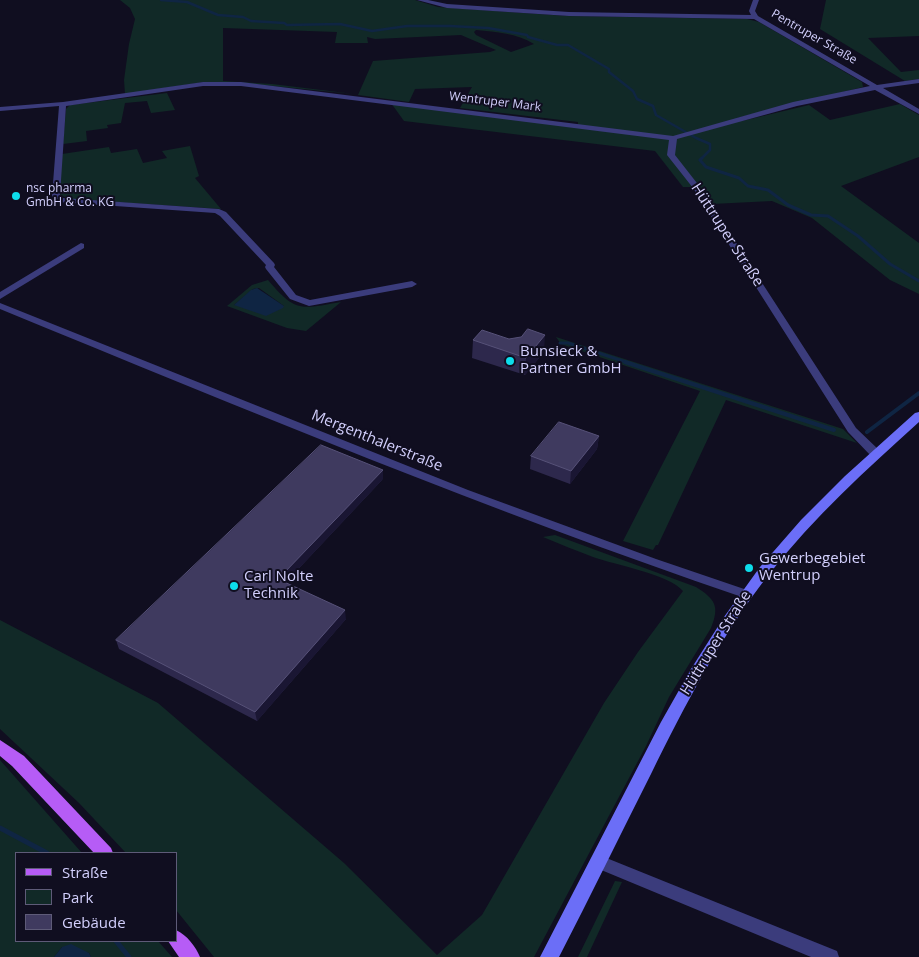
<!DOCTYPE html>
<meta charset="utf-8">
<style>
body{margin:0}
#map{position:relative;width:919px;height:957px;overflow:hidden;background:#100e20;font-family:"Open Sans",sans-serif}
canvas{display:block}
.legend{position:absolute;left:15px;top:852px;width:162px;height:90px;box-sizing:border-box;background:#100e20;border:1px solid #5e5b78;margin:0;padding:6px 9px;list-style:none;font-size:15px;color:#d2cffc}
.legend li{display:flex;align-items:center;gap:10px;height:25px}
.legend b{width:25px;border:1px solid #5e5b78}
</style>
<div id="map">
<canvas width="919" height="957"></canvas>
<ul class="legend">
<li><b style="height:6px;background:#b65cf6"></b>Straße</li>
<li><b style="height:14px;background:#112927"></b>Park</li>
<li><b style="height:14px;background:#3f3a5f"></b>Gebäude</li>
</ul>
</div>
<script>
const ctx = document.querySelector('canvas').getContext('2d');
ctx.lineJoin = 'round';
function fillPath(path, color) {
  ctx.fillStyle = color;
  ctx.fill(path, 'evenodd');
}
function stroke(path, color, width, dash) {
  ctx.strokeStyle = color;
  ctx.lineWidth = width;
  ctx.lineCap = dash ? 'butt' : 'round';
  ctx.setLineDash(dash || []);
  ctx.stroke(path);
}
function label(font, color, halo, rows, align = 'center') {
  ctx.font = font + ' "Open Sans",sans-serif';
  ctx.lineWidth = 4;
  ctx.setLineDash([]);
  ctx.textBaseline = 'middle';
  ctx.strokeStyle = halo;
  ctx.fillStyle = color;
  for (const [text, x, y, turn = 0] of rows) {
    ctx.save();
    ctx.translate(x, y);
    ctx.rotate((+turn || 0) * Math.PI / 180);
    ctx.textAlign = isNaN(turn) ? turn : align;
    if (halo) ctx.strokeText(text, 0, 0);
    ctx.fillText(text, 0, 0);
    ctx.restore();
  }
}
fillPath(new Path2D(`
 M 120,0 L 415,0 L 438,7 L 567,16 L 747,19 L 759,22 L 862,82 L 863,87 L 737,118 L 742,121 L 809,105 L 830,120 L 900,104 L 919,115 L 919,157 L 841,186 L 919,243 L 919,294 L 890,280 L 812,218 L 772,201 L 712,204 L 700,187 L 683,187 L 655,151 L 404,121 L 391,103 L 578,126 L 578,122 L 460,108 L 472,87 L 415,89 L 409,102 L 358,95 L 373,61 L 490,52 L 496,50 L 461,35 L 375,39 L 367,37 L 368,43 L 335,43 L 337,32 L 223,28 L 223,81 L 272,84 L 354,94 L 242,83 L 204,82 L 125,94 L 124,80 L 129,44 L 135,19 L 130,8 ZM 476,30 C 497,32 516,33 534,44 L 511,52 L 476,35 L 474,32 Z
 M 826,0 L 919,0 L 919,36 L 868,38 L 901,72 L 919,70 L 919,79 L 905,81 L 820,29 Z
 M 167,93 L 175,110 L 151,113 L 147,101 L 125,103 L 121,123 L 107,125 L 108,128 L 86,131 L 87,141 L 63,144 L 66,109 L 70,105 Z
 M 190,146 L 199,176 L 195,178 L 221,209 L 69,199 L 59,194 L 62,154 L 109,147 L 111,153 L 137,149 L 143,163 L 167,158 L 162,151 Z
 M 268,280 C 296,313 300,309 341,302 L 306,331 L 287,328 L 227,306 L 252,285 ZM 259,288 L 284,306 L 234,305 L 253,289 Z
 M 556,337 L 843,429 L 857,443 L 726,400 L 658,545 L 656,545 L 653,550 L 623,541 L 700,391 L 561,344 Z
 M 555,535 L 696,587 C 715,599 720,606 711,628 L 669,697 L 646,746 L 534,957 L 214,957 L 176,910 L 176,853 L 126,853 L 79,803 L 0,729 L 0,620 L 158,703 L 344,863 L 437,955 L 482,915 L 604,703 L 638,652 L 683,591 C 669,574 615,565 593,557 C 577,551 560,544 543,537 Z
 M 0,760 L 82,853 L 16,853 L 16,941 L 158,941 L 172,957 L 91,957 L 89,953 L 62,947 L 54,957 L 0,957 Z
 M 615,881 L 622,882 L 587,957 L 578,957 Z`), '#112927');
fillPath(new Path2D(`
 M 257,288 L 284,306 L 283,308 L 266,316 L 234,305 L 251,290 Z
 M 71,944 L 89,953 L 91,957 L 54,957 L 62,947 Z`), '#0f2543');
stroke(new Path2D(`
 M 161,0 L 187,2 L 218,15 L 243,17 L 251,21 L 284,23 L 287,25 L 340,24 L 372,31 L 407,26 L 450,26 L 488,28 L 527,35 L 528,37 L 557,45 L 568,45 L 609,69 L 609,72 L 633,91 L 637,99 L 653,106 L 656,115 L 696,138 L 710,144 L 710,150 L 700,160`), '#0f2543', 2.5);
stroke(new Path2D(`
 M 702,158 L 700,160 L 706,167 L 739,178 L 748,186 L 768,190 L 788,205 L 811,215 L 828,216 L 858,236 L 890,264 L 919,281
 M 560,343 L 568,343 L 629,363`), '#0f2543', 3);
stroke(new Path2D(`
 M 625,362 L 834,430
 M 867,432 L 919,393`), '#0f2543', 4);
stroke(new Path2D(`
 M 0,828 L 47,853
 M 116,941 L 129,957`), '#0f2543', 5);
fillPath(new Path2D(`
 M 417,0 L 428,0 L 447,4 L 569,12 L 751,15 L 749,11 L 753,0 L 759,0 L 755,11 L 758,16 L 877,85 L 919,79 L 919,83 L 883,88 L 919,109 L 919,114 L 875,90 L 797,106 L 677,139 L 675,155 L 700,187 L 856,428 L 880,451 L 881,454 L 880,457 L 872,457 L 848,432 L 693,188 L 667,155 L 669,140 L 241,86 L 203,86 L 66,106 L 60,195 L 63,198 L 219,209 L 226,212 L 274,263 L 275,265 L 274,267 L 296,295 L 310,300 L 412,281 L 417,284 L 412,287 L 309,306 L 290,299 L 266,269 L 265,267 L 266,265 L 220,216 L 215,213 L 58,202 L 52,196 L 59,106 L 0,111 L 0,107 L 63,102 L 203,82 L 241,82 L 673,136 L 793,102 L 870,86 L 754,19 L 569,16 L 447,8 Z
 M 81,243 L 84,244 L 84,248 L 0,299 L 0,292 Z
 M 0,303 L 468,490 L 656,559 L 750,591 L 752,594 L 750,597 L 742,597 C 490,511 246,410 0,309 Z
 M 599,855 L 837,951 L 839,957 L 811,957 L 594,867 L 591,862 L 594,857 Z`), '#3b3c7c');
fillPath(new Path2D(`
 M 919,412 L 919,422 C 866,470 814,517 770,573 C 722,634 685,705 651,774 C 620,835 590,897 559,957 L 540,957 L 661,722 L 691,669 L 724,617 L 760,567 L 801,520 L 845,476 L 915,413 Z`), '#6b6ef7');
fillPath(new Path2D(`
 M 0,740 L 24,756 L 111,848 L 113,853 L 94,853 L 12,766 L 0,756 Z
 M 176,930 C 187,935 196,947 200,957 L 179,957 L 168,941 L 176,941 Z`), '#b65cf6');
fillPath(new Path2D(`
 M 473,340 L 544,352 L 525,375 L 472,358 Z
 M 599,436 L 597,449 L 570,484 L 530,469 L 531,456 Z
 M 383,479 L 287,581 L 287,583 L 346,619 L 257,721 L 119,649 L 116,640 Z`), '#2d284c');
fillPath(new Path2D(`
 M 545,335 L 544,352 L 525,375 L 526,358 Z
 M 599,436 L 597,449 L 570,484 L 571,471 Z
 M 383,470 L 383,479 L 287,581 L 287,583 L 281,589 L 280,580 L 284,573 Z
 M 345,610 L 346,619 L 257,721 L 255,712 Z`), '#1a1633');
const building = new Path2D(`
 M 528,329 L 545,335 L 526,358 L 473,340 L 482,330 L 509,339 L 521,337 Z
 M 559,422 L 599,436 L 571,471 L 531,456 Z
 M 321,445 L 383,470 L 284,573 L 286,574 L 280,580 L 345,610 L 255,712 L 116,640 Z`);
fillPath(building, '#3f3a5f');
stroke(building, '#565178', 1);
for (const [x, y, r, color] of [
 [16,196,5,"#0dddeb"],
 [510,361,5,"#0dddeb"],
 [749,568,5,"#0dddeb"],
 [234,586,5,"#0dddeb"]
]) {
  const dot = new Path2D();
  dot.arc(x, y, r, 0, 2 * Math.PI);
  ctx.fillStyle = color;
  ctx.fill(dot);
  stroke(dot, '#100e20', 2);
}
label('12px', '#d2cffc', '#100e20', [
 ["Pentruper Straße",814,37,30],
 ["Wentruper Mark",495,102,7]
]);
label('12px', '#d2cffc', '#100e20', [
 ["nsc pharma",26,189],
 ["GmbH & Co. KG",26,203]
], 'left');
label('15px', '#d2cffc', '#100e20', [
 ["Hüttruper Straße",727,235,57],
 ["Mergenthalerstraße",377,441,22],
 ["Hüttruper Straße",716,643,-58]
]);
label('15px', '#d2cffc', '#100e20', [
 ["Bunsieck &",520,352],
 ["Partner GmbH",520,369],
 ["Gewerbegebiet",759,559],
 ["Wentrup",759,576],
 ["Carl Nolte",244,577],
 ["Technik",244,594]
], 'left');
</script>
